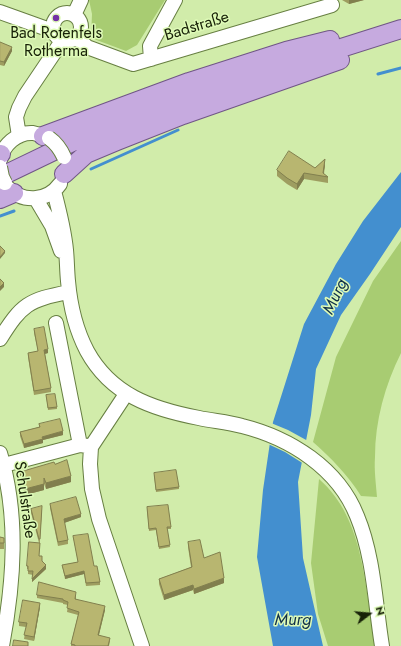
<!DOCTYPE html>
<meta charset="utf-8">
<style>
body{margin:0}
#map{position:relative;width:401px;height:646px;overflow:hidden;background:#d1ecaa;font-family:Jost,sans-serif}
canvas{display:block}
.north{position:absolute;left:349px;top:594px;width:40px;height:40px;-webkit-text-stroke:3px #defab7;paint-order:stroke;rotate:74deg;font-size:11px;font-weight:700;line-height:16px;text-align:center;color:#172107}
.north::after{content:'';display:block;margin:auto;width:14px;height:18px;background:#172107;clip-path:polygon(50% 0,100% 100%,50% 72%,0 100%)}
</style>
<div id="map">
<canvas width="401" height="646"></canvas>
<div class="north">N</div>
</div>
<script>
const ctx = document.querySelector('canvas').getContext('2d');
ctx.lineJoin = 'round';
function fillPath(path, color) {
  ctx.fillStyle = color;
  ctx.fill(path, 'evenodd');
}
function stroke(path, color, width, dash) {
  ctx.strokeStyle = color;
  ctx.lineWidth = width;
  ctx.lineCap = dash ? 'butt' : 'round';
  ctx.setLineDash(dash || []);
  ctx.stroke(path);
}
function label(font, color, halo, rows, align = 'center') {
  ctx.font = font + ' Jost,sans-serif';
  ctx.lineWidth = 3;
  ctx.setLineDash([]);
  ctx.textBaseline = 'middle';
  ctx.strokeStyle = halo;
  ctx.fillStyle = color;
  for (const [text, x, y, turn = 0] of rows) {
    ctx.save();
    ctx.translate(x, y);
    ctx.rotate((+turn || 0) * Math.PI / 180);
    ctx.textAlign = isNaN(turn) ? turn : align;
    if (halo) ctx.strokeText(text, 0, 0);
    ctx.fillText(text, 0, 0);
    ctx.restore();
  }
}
fillPath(new Path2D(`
 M 89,0 L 165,0 L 137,45 L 126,51 L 91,38 L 92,14 Z
 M 401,241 L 401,353 C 385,385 375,421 375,457 C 374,470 376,484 377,497 L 361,496 C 348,475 331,458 313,442 L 336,357 L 373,281 Z
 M 319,479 C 366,520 364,590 376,646 L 328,646 L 318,614 L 311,563 Z`), '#a8cc72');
fillPath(new Path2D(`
 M 401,172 L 401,227 L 370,274 L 341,315 L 316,369 L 311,415 L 298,482 L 303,558 L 323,646 L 273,646 L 257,557 L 263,490 L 273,422 L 304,324 L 336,264 L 363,221 Z`), '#438fcf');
fillPath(new Path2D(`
 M 271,423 L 288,430 L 308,441 L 304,464 L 285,452 L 268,444 Z`), '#d1ecaa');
stroke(new Path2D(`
 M 378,74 L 401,68
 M 91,169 L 178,130
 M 0,216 L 14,211`), '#438fcf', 3);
const minor = new Path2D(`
 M 0,12 L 53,31
 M53 27a14 14 0 1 1 28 0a14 14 0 1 1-28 0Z
 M 74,15 L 81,0
 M 76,37 L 87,47 L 133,64 L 332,5
 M 151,59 L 150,46 L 175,0
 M 19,136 L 16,117 L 19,108 L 25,96 L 62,41
 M 0,160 C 3,145 17,132 33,133 C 38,134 44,136 49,138
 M 7,187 C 22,203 47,202 60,184
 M 54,191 C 59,210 64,229 66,250 C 67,260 67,271 68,281 C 70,304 76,330 87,351 C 111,395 152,409 199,418 C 213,421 228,422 242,426 C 290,438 338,468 357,516 C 374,557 375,603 382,646
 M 36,199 L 52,226 L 61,251
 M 56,323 L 80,445
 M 0,339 C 22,304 28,300 69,292
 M 126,394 L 91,447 L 90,464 L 92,489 L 99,519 L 142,646
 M 0,453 C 19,516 14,582 2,646
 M 4,465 L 80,445 L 88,446`);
const major = new Path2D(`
 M 43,136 L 189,82 L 286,51 L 330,40
 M 0,154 L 1,154
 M 64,174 L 86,154 L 117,141 L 183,115 L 340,60
 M 0,177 L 81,138 L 128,119 L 297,62 L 401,29
 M 0,199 L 14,193`);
stroke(minor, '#677f42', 16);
stroke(major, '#705686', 20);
stroke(minor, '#fff', 14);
stroke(major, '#c6aadf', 18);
const minorBridge = new Path2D(`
 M 49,138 C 56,143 60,148 64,157
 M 0,167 L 2,177 L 5,183`);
stroke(minorBridge, '#677f42', 16, []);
stroke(minorBridge, '#fff', 14);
fillPath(new Path2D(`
 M 342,0 L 364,0 L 349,4 Z
 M 0,42 L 12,51 L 4,66 L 0,65 Z
 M 325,165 L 324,174 L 328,177 L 328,183 L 304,179 L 297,190 L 287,184 L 277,176 L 277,170 L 315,168 Z
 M 34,329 L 48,353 L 45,354 L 51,388 L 51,392 L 34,395 L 28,357 L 28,353 L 38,351 L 34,333 Z
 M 46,395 L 57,407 L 57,409 L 48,410 Z
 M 39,424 L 63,435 L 43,440 L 43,443 L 24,448 L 20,436 L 20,432 L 39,427 Z
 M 55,464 L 71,482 L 46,489 L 44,484 L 44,490 L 25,495 L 20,478 L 20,472 Z
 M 154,475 L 179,487 L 179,489 L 156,492 Z
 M 50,504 L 81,517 L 64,523 L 68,540 L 68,544 L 58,546 L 50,508 Z
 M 31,509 L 42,510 L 39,556 L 46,569 L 32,582 L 33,575 L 28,574 L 28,569 L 27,569 L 27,566 L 39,543 L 31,513 Z
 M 147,509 L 171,527 L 171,529 L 167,529 L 170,547 L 159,549 L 156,530 L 149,531 Z
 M 73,536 L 94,566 L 100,582 L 100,585 L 86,586 L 84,574 L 65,579 L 62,565 L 78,562 Z
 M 0,537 L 4,538 L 4,549 L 0,549 Z
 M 188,542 L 204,558 L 224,583 L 194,594 L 193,590 L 164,600 L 159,584 L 159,579 L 191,567 L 188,547 Z
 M 37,595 L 76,595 L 76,599 L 105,610 L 99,635 L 110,641 L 109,646 L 71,646 L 71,644 L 78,615 L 67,612 L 68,605 L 63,604 L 63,603 L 37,598 Z
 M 40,607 L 34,641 L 24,639 L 26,627 L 19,626 L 19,622 Z`), '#9e9d60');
fillPath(new Path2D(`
 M 349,0 L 364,0 L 349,4 Z
 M 12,47 L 12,51 L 4,66 L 4,62 Z
 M 325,159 L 325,165 L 323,176 L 323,173 Z
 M 304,173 L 304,179 L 297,190 L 297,184 Z
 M 5,251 L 5,253 L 0,259 L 0,257 Z
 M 4,283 L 4,287 L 0,291 L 0,287 Z
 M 48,349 L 48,353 L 44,354 L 44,350 Z
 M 63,431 L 63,435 L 43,440 L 43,443 L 24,448 L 24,444 L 42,437 Z
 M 71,476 L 71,482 L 46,489 L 46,483 Z
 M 44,478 L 44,490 L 25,495 L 25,489 Z
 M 81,514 L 81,517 L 64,523 L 64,519 Z
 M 46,565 L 46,569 L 32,582 L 32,579 Z
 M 84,571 L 84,574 L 65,579 L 65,576 Z
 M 224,578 L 224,583 L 194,594 L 194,589 Z
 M 193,585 L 193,590 L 164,600 L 164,595 Z
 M 40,603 L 40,607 L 34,641 L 34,637 Z
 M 105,606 L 105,610 L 98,638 L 98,635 Z`), '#817f4e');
const building = new Path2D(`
 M 0,42 L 12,47 L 4,62 L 0,61 Z
 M 289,151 L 315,168 L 325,159 L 323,173 L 328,177 L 304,173 L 297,184 L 287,178 L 277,170 Z
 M 0,246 L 5,251 L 0,257 Z
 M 0,279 L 4,283 L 0,287 Z
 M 44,327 L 48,349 L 44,350 L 51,388 L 34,391 L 28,353 L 38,351 L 34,329 Z
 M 55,394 L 57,407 L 48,408 L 46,395 Z
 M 60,419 L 63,431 L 42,437 L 43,439 L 24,444 L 20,432 L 40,427 L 39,424 Z
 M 67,460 L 71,476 L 46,483 L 44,478 L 44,484 L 25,489 L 20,472 L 54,462 L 55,464 Z
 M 176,470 L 179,487 L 156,490 L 154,473 Z
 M 76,497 L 81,514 L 64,519 L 68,540 L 58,542 L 50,504 Z
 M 168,505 L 171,527 L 167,527 L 170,545 L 159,547 L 156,528 L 149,529 L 147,507 Z
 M 42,506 L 40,539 L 39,539 L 31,509 Z
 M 88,534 L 94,566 L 97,566 L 100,582 L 86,583 L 84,571 L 65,576 L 62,565 L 78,562 L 73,536 Z
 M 0,537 L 4,538 L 4,543 L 0,543 Z
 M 200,540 L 204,558 L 220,552 L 224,578 L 194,589 L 193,585 L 164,595 L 159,579 L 192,567 L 188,542 Z
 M 29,542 L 40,543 L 39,556 L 42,556 L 42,561 L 46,565 L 32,579 L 33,571 L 28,571 L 28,566 L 27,566 Z
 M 39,582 L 76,592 L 75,599 L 105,606 L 98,635 L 110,638 L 108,646 L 75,646 L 75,645 L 71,644 L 79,612 L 67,608 L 68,602 L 63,600 L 63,599 L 37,595 Z
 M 23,600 L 40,603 L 34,637 L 24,635 L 27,623 L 19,622 Z
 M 14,640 L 28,642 L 28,646 L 13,646 Z`);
fillPath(building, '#b8b670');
stroke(building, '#817f4e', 1);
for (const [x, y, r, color] of [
 [56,18,4,"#7432a6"]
]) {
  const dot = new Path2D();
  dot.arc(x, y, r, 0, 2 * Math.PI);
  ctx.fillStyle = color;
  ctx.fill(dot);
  stroke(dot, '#defab7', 1.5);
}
label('16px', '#172107', '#defab7', [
 ["Badstraße",197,27,-17],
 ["Schulstraße",24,500,82]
]);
label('16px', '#172107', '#defab7', [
 ["Bad Rotenfels",56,34],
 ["Rotherma",56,52]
]);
label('italic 17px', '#10304a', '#defab7', [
 ["Murg",336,297,-65],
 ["Murg",293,621]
]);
</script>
